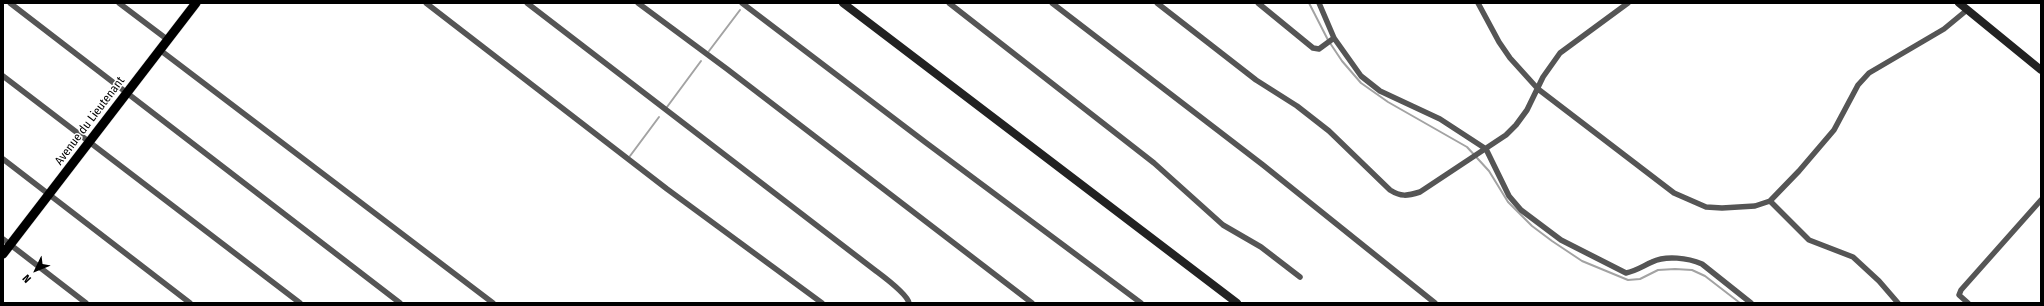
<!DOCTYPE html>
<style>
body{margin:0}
#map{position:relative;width:2044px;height:306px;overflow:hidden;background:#fff;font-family:"Fira Sans Condensed",sans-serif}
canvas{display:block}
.frame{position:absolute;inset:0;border:4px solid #000;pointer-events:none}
.north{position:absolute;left:16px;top:250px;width:40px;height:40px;-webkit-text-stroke:3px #fff;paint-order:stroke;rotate:227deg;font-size:11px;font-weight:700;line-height:16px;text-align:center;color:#000}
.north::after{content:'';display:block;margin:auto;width:14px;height:18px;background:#000;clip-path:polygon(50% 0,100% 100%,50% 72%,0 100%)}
</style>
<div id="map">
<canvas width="2044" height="306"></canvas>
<div class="frame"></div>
<div class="north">N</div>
</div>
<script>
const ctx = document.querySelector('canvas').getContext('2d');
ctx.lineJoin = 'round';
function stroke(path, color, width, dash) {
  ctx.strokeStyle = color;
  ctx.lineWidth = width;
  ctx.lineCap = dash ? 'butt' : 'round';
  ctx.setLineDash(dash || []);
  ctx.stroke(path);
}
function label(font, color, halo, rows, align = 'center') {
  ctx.font = font + ' "Fira Sans Condensed",sans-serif';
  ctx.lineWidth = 3;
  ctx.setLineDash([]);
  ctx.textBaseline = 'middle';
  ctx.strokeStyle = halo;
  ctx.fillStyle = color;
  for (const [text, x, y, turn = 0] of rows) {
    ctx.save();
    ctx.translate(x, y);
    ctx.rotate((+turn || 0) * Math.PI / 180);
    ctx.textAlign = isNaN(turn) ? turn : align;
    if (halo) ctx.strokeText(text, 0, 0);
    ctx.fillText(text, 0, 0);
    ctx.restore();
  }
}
stroke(new Path2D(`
 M 1309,3 L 1328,40 L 1342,61 L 1361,83 L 1388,102 L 1467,147 L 1489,171 L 1508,202 L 1532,226 L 1552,241 L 1582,261 L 1628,280 L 1640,279 L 1658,270 L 1675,269 L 1692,270 L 1705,276 L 1740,303
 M 709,51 L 740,10
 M 667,107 L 701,61
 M 630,156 L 659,117`), '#a3a3a3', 2);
const primary = new Path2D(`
 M 3,254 L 196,3`);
stroke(primary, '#dbdbdb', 10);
stroke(new Path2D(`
 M 10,3 L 400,303
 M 119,3 L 168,40
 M 426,3 L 667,189 L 822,303
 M 527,3 L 876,271 C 884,277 907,294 909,303
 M 638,3 L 727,69 L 1032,303
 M 742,3 L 925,142 L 1141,303
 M 949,3 L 1154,163 L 1223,225 L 1261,247 L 1300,277
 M 1052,3 L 1263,165 L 1435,303
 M 1157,3 L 1256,80 L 1297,106 L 1329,131 L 1390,190 C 1401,197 1407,196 1420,192 L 1506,135 L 1516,125 L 1527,110 L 1543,77 L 1560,53 L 1628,3
 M 1258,3 L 1313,48 L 1319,49 L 1334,38
 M 1319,3 L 1334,38 L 1361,76 L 1380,91 L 1440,119 L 1486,149 L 1509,196 L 1521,210 L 1561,240 L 1626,273 C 1636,271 1643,266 1652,262 C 1666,255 1688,258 1702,264 L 1751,303
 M 1478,3 L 1499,42 L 1510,58 L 1538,89 L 1674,193 L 1706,207 L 1722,208 L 1755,206 L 1770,201 L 1799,171 L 1834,130 L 1858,85 L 1869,73 L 1944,29 L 1967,10
 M 160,50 L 493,303
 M 3,76 L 300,303
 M 3,159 L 190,303
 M 1770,201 L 1809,240 L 1853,257 L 1879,281 L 1898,303
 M 3,239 L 86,303
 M 1968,303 L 1959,295 L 1961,290 L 2041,200`), '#555', 5.5);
stroke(new Path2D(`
 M 843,3 L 1237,303
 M 1959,3 L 2041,70`), '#222', 8);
stroke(primary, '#000', 9);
label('12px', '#000', '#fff', [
 ["Avenue du Lieutenant",90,121,-53]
]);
</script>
